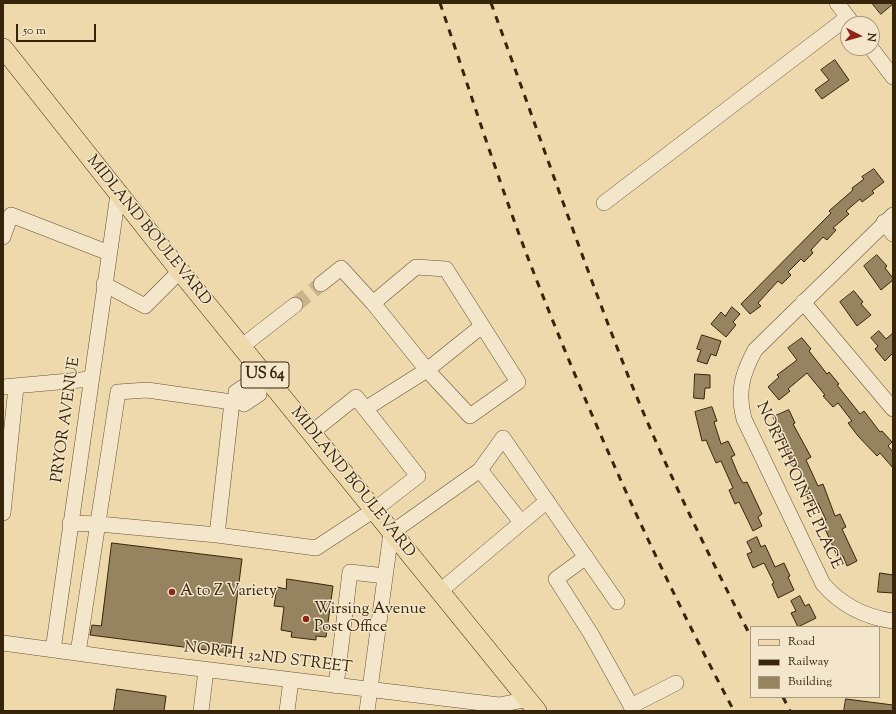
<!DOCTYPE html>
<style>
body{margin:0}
#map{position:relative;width:896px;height:714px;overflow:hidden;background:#eed9ad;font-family:"Sorts Mill Goudy",serif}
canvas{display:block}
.frame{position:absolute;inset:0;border:4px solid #37250b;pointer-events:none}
.legend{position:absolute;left:750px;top:626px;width:130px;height:72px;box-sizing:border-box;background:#f4e6ca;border:1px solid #a8997e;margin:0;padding:5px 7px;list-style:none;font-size:12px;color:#37250b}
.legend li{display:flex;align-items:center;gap:8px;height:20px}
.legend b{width:20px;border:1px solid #a8997e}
.north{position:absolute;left:840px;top:16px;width:40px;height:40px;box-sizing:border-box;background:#f4e6ca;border:1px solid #a8997e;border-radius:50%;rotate:96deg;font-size:11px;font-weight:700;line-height:16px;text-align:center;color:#37250b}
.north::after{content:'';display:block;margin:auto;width:14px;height:18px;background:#8f2418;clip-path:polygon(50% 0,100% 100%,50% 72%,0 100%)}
.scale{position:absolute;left:16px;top:24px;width:80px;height:18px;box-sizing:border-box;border:2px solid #37250b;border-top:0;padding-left:5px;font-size:12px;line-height:14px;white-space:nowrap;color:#37250b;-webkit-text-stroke:3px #f4e6ca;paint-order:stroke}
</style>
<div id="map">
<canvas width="896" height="714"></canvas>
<div class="frame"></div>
<ul class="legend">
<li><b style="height:5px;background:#eed9ad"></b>Road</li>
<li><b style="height:5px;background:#37250b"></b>Railway</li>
<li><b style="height:11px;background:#96835f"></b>Building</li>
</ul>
<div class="north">N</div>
<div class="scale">50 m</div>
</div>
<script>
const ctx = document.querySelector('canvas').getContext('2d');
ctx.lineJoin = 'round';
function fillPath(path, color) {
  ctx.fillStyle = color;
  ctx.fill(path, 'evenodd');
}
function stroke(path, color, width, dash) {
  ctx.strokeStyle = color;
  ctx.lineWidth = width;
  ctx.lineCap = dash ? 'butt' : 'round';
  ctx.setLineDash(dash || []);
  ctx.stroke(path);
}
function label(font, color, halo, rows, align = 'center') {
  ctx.font = font + ' "Sorts Mill Goudy",serif';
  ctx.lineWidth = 3;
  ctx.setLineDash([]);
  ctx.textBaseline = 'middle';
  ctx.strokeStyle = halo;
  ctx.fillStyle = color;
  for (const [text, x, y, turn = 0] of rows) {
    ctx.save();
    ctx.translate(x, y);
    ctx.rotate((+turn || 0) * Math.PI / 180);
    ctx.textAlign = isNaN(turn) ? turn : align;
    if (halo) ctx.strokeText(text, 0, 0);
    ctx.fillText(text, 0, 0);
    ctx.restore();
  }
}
const building = new Path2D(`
 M 872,3 L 893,3 L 893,4 L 881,14 Z
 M 835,60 L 849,80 L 822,99 L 815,90 L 829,80 L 821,70 Z
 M 874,169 L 884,182 L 872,191 L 874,193 L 862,202 L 860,199 L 846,211 L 849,214 L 833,228 L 836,230 L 827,240 L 823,237 L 811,250 L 813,253 L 804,262 L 801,259 L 788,272 L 791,275 L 782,284 L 778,281 L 758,303 L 761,306 L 750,314 L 741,304 L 831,213 L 829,211 L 853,190 L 852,188 L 864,179 L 862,177 Z
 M 877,255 L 887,266 L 885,268 L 893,278 L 893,280 L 881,290 L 864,266 Z
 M 854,291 L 863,302 L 861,304 L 871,315 L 857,326 L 840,302 Z
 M 732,307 L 740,314 L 733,322 L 736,325 L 726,337 L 711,324 L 721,312 L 725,316 Z
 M 879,331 L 886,339 L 893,333 L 893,353 L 885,361 L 875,349 L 878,346 L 871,338 Z
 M 702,335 L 721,341 L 716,356 L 711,354 L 707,364 L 697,361 L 701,350 L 697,349 Z
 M 802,338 L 811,349 L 809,351 L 827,374 L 829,372 L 839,384 L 837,385 L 860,414 L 864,411 L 880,432 L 882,431 L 892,442 L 888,446 L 893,452 L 893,468 L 880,453 L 877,456 L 858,436 L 848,423 L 852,421 L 838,403 L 833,407 L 823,396 L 825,395 L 807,373 L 788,389 L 790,391 L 779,400 L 768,387 L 779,377 L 777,375 L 797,360 L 788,348 Z
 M 695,374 L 710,375 L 710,388 L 705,388 L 704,399 L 694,398 Z
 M 712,407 L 717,421 L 714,422 L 721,444 L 728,441 L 735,455 L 731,457 L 738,474 L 743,483 L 747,482 L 762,514 L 758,517 L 762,526 L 753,531 L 739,502 L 735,504 L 729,490 L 733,488 L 721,461 L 716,463 L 706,440 L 702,441 L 695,412 Z
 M 789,410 L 795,423 L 793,424 L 811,457 L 806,460 L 818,486 L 823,484 L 835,516 L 840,514 L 846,527 L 842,529 L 857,561 L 847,566 L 843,556 L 838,558 L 822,522 L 826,520 L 818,503 L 811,506 L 805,492 L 809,490 L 797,464 L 793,466 L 777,431 L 779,430 L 773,417 Z
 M 757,537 L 761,547 L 765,545 L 775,567 L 784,563 L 790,576 L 788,577 L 794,590 L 778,598 L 772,584 L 774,583 L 764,563 L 753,568 L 747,554 L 752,552 L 747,542 Z
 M 112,543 L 242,559 L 230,653 L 90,635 L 92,625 L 101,626 Z
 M 880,573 L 893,575 L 893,593 L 878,592 Z
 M 287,579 L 333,586 L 326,637 L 316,636 L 316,640 L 291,637 L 292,632 L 281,630 L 284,607 L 274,606 L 277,587 L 286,589 Z
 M 800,596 L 805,606 L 809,604 L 816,618 L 798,627 L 791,613 L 796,611 L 791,601 Z
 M 117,689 L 166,696 L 164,711 L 114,711 Z
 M 846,699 L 893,705 L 893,711 L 844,711 Z`);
fillPath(building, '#96835f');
stroke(building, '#37250b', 1);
stroke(new Path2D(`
 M 295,305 L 321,284`), '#c9b58d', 15, [15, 8]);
const minor = new Path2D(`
 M 837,3 L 853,24
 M 871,48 L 893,77
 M 604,203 L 848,17
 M 893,215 L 755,350 C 742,374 737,392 744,419 L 823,584 C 842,606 865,617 893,621
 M 884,222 L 893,234
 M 3,237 L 11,215 L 109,253
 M 104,284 L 145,306 L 180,271
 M 321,284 L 341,268 L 373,303 L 427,370 L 365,409
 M 803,302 L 893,409
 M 373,303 L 416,267 L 446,269 L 518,382 L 470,416 L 427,370 L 482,326
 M 241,347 L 295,305
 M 251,382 L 258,385 L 259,394 L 244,404 L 238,400 L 236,392 Z
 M 3,387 L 91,379
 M 480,470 L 521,522
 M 3,513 L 16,387
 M 70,523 L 99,524 L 217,535 L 316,548 L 374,510 L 418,476 L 356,397 L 311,433
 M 217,535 L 232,402
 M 586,557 L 556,579 L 591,634 L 634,711
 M 439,592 L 547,501
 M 3,643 L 128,660 L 499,705 L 529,699
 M 53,650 L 118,194
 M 78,653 L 118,392 L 147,390 L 232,402 L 238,400
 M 336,686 L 350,572 L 385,576
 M 631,706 L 676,683
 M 201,711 L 206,670
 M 287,711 L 291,680
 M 367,711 L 391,533 L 480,470 L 503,438 L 617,602`);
const major = new Path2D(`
 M 3,48 L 180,271 L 537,711`);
stroke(minor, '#655234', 16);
stroke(major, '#37250b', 20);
stroke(minor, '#f4e6ca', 15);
stroke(major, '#eed9ad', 19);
stroke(new Path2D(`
 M 440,3 C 469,88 496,174 528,258 C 588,413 656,565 734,711
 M 491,3 C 537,128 580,254 629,378 C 665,467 707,552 751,637
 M 783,697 L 790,711`), '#37250b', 3, [7, 7]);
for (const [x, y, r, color] of [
 [172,592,4,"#8f2418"],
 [306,619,4,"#8f2418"]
]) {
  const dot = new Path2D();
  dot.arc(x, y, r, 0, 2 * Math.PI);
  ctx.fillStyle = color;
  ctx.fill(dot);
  stroke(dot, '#f4e6ca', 1.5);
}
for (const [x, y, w] of [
 [265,375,48]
]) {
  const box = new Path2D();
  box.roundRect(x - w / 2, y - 13, w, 26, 3);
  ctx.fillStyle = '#f4e6ca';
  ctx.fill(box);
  stroke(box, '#37250b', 1);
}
label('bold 15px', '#37250b', null, [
 ["US 64",265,375]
]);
label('16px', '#37250b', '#f4e6ca', [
 ["MIDLAND BOULEVARD",148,231,51],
 ["PRYOR AVENUE",67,420,-82],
 ["MIDLAND BOULEVARD",352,483,51],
 ["NORTH POINTE PLACE",798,486,65],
 ["NORTH 32ND STREET",268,659,7]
]);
label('16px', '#37250b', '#f4e6ca', [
 ["A to Z Variety",180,592],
 ["Wirsing Avenue",314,610],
 ["Post Office",314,628]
], 'left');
</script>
